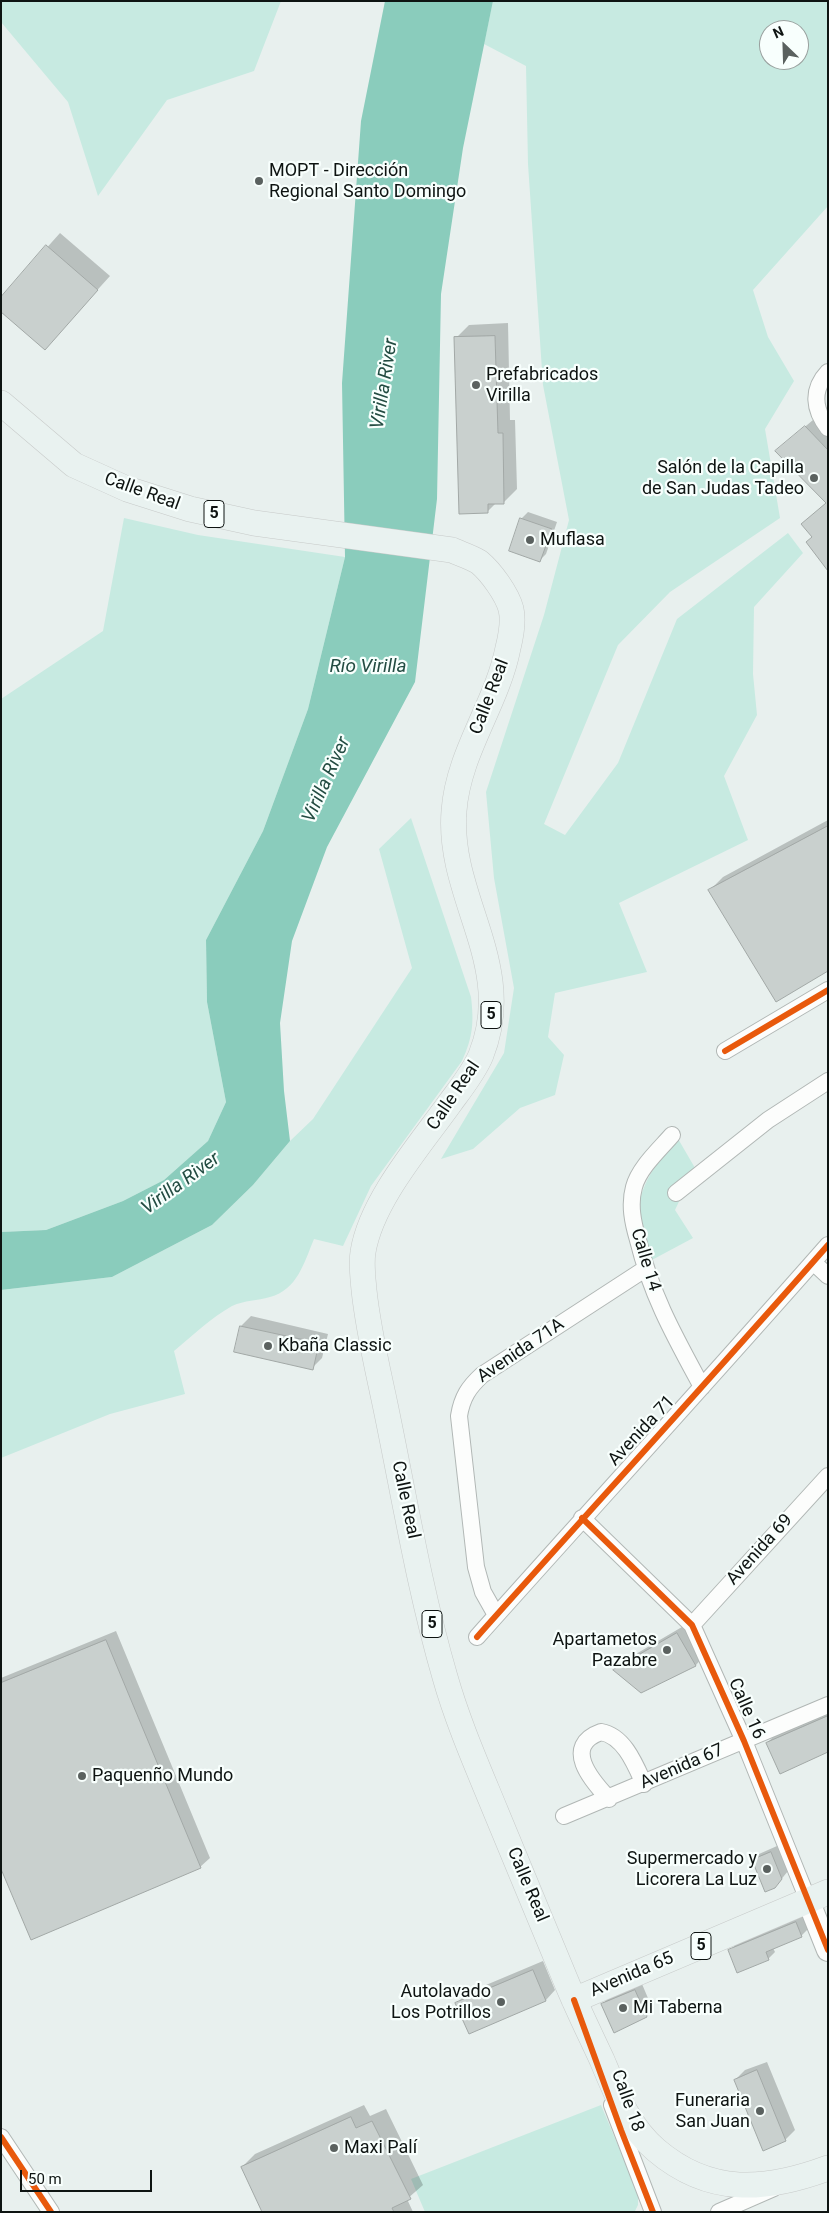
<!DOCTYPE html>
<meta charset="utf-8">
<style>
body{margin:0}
#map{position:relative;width:829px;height:2213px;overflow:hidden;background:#e8f0ee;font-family:Roboto,sans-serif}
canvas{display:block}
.frame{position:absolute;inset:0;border:2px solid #0e1412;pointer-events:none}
.north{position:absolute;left:759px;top:20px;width:50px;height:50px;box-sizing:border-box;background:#f8fffd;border:1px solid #9aa19f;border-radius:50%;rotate:336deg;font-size:14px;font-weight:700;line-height:20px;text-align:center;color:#0e1412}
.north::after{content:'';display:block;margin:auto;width:18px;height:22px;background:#5a615f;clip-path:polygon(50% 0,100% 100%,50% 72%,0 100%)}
.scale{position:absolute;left:20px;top:2170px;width:132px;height:22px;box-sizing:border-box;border:2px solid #0e1412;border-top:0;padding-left:6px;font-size:15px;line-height:18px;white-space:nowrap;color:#0e1412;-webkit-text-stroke:4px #f8fffd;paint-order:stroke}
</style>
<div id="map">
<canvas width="829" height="2213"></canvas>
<div class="frame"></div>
<div class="north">N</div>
<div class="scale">50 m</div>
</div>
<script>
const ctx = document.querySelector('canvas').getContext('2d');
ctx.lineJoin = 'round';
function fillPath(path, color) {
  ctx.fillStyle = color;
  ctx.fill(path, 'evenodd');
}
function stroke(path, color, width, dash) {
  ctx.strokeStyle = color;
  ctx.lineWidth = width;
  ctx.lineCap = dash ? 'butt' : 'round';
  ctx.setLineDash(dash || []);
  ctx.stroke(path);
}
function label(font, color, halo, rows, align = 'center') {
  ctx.font = font + ' Roboto,sans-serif';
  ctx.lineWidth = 4.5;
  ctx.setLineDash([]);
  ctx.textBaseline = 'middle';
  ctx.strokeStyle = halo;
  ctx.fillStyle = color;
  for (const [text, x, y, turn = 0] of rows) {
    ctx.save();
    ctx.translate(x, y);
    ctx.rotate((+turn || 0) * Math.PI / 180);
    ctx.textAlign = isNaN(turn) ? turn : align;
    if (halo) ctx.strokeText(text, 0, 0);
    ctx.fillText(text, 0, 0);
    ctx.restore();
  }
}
fillPath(new Path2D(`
 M 1,1 L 281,1 L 254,71 L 167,100 L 98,196 L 68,102 L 1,22 Z
 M 493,1 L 828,1 L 828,206 L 753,290 L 768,337 L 794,381 L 765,429 L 780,518 L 670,592 L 618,645 L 544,824 L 565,835 L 618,763 L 677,619 L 788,533 L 803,553 L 754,607 L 753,674 L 757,715 L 724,776 L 748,840 L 619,903 L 647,972 L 555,993 L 548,1037 L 564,1055 L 555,1095 L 520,1108 L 473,1149 L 441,1159 L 504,1053 L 514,988 L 494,878 L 486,792 L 544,615 L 569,520 L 543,385 L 528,164 L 526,66 L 484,44 ZM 769,30 L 799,30 L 799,60 L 769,60 Z
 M 124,518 L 198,535 L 345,557 L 308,709 L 263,831 L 206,940 L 207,1002 L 226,1102 L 208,1141 L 164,1180 L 123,1201 L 46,1230 L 1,1232 L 1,699 L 103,631 Z
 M 411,818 L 471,997 C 474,1022 473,1037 462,1061 L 371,1186 L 343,1246 L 314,1239 C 304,1263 297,1290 270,1297 C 257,1301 245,1300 232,1306 C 211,1318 193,1335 174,1351 L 185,1394 L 110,1414 L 1,1458 L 1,1290 L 112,1277 L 212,1225 L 253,1185 L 290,1141 L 313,1119 L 412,968 L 379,849 Z
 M 677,1137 L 695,1168 L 675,1210 L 693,1238 L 650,1261 C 647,1248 641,1233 639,1220 C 636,1186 659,1161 677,1137 Z
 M 601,2105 L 638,2193 L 638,2205 L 635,2211 L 425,2212 L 411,2179 Z`), '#c7eae1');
fillPath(new Path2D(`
 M 385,1 L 493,1 L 463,148 L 441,294 L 437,499 L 415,682 L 327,847 L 292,941 L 280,1023 L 284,1091 L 290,1141 L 253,1185 L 212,1225 L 112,1277 L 1,1290 L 1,1232 L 46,1230 L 123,1201 L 164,1180 L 208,1141 L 226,1102 L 207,1002 L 206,940 L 263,831 L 308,709 L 345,557 L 342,383 L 361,121 Z`), '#8accbc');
fillPath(new Path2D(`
 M 60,233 L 110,276 L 45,348 L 1,299 Z
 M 508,323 L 510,420 L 515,420 L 517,489 L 504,502 L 496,503 L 487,512 L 456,338 L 469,325 Z
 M 813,420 L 828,436 L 828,569 L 813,536 L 827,503 L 776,451 Z
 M 528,512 L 557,522 L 546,554 L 540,560 L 521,519 Z
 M 828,820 L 828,969 L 710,890 L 723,877 Z
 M 251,1316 L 328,1334 L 322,1358 L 312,1368 L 236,1351 L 241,1326 Z
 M 687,1624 L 705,1655 L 696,1665 L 641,1692 L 615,1670 L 624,1661 Z
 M 116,1631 L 210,1858 L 200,1867 L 1,1866 L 1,1678 Z
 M 828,1711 L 828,1751 L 767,1743 L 777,1733 Z
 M 777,1846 L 788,1871 L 775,1887 L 753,1860 L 759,1854 Z
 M 802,1916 L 808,1929 L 801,1936 L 773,1948 L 775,1952 L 768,1959 L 730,1951 L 736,1944 Z
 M 543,1961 L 555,1990 L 546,2000 L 469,2033 L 457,2003 L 467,1993 Z
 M 642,1984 L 653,2010 L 647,2016 L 602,2005 L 608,1998 Z
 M 767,2062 L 795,2130 L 785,2140 L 735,2080 L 745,2070 Z
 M 364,2105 L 370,2116 L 386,2109 L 423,2185 L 407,2199 L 413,2212 L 263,2212 L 242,2167 L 255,2154 Z`), '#0003');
const building = new Path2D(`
 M 46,245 L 98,290 L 45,350 L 1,312 L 1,297 Z
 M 495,336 L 498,433 L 503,433 L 504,504 L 488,504 L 488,513 L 459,514 L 454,337 Z
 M 805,426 L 828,450 L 828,571 L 806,542 L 812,537 L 801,524 L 826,503 L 775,451 Z
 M 520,518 L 552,529 L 540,562 L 509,551 Z
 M 828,826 L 828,971 L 776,1002 L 708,890 Z
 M 240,1326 L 319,1343 L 313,1370 L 234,1352 Z
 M 677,1633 L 696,1666 L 641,1693 L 613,1670 Z
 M 106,1640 L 201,1868 L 31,1940 L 1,1869 L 1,1683 Z
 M 828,1716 L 828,1752 L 780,1774 L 766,1743 Z
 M 771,1852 L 782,1879 L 775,1888 L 765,1892 L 752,1860 Z
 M 796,1922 L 802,1937 L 766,1952 L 769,1960 L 737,1973 L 728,1950 Z
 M 533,1970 L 546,2001 L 469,2034 L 455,2003 Z
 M 635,1990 L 647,2017 L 614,2033 L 601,2004 Z
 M 757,2070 L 786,2141 L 763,2151 L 734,2080 Z
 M 351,2117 L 356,2128 L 372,2121 L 411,2199 L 392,2208 L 394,2212 L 262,2212 L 241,2167 Z`);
fillPath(building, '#c9d0ce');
stroke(building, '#a2a8a6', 1);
const street = new Path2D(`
 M 828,372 C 811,390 814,410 828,428
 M 725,1051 L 828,990
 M 672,1135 C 659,1150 639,1168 634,1187 C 629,1205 633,1223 638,1240 C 652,1297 675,1337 702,1387
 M 676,1193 L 768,1120 L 828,1081
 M 813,1262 L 828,1276
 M 582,1518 L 692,1625 L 744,1741 L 808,1900
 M 496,1615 L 483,1592 L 476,1567 L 459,1416 C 462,1397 469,1387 482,1375 L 645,1269
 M 692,1625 L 828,1476
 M 477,1637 C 594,1506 712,1377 828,1245
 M 609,1799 C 591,1780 562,1746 601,1732 C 624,1736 635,1764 644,1784
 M 564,1816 L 828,1705
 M 612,2105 L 653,2212
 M 1,2137 L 51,2212
 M 719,2212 L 774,2188`);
const secondary = new Path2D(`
 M 808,1900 L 828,1950`);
const primary = new Path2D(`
 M 1,403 L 74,465 L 127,489 L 190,509 L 254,523 L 452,550 C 461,554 471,557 479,562 C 491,572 507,594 511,609 C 514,622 511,636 508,648 C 497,704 458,753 454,811 C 447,898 517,965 481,1055 C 474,1072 461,1088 450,1103 C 420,1145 371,1201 363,1252 C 361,1264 363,1278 364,1290 C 368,1329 377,1366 385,1404 C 404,1495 419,1588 445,1677 C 458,1723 478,1768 496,1812 C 519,1868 543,1925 566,1981 C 577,2008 590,2034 602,2060 C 616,2093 628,2126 656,2150 C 710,2196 766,2191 828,2168
 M 574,2000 L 828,1892`);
stroke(street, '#b1b7b5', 18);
stroke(secondary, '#b1b7b5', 24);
stroke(primary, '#c7cac9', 26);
stroke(street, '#fcfdfc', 16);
stroke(secondary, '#fcfdfc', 22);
stroke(primary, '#e9f2f0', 25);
stroke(new Path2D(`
 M 725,1051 L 828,990
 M 582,1518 L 692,1625 L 744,1741 L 828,1950
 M 477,1637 C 594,1506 712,1377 828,1245
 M 574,2000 L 621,2130 L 653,2212
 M 1,2137 L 51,2212`), '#e8590c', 6);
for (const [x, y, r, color] of [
 [259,181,5,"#5a615f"],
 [476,385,5,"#5a615f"],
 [814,478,5,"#5a615f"],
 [530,540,5,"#5a615f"],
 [268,1346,5,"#5a615f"],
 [667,1650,5,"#5a615f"],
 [82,1776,5,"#5a615f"],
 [767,1869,5,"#5a615f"],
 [501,2002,5,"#5a615f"],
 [623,2008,5,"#5a615f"],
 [760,2111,5,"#5a615f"],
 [334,2148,5,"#5a615f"]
]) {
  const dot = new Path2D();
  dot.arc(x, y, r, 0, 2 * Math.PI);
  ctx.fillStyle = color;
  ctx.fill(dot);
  stroke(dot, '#f8fffd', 2);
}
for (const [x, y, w] of [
 [214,514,20],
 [491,1015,20],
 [432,1624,20],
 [701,1946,20]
]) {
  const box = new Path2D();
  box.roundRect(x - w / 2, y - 13.5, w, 27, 4);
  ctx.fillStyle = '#f8fffd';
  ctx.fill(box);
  stroke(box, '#0e1412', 1);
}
label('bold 16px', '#0e1412', null, [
 ["5",214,514],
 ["5",491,1015],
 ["5",432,1624],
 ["5",701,1946]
]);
label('18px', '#0e1412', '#f8fffd', [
 ["MOPT - Dirección",269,171],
 ["Regional Santo Domingo",269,192],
 ["Prefabricados",486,375],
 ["Virilla",486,396],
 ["Salón de la Capilla",804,468,"right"],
 ["de San Judas Tadeo",804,489,"right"],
 ["Muflasa",540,540],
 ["Kbaña Classic",278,1346],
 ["Apartametos",657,1640,"right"],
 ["Pazabre",657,1661,"right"],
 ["Paquenño Mundo",92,1776],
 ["Supermercado y",757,1859,"right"],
 ["Licorera La Luz",757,1880,"right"],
 ["Autolavado",491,1992,"right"],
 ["Los Potrillos",491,2013,"right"],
 ["Mi Taberna",633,2008],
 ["Funeraria",750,2101,"right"],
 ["San Juan",750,2122,"right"],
 ["Maxi Palí",344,2148]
], 'left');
label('18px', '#0e1412', '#f8fffd', [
 ["Calle Real",142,492,20],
 ["Calle Real",490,697,-69],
 ["Calle Real",454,1096,-56],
 ["Calle 14",645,1260,73],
 ["Avenida 71A",521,1351,-34],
 ["Avenida 71",642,1431,-47],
 ["Calle Real",405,1500,78],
 ["Avenida 69",760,1550,-48],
 ["Calle 16",746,1709,66],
 ["Avenida 67",682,1767,-23],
 ["Calle Real",527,1885,67],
 ["Avenida 65",632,1975,-23],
 ["Calle 18",627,2101,70]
]);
label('italic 19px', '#234c42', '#f8fffd', [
 ["Virilla River",385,384,-81],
 ["Río Virilla",368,667],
 ["Virilla River",327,780,-66],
 ["Virilla River",181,1184,-36]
]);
</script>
